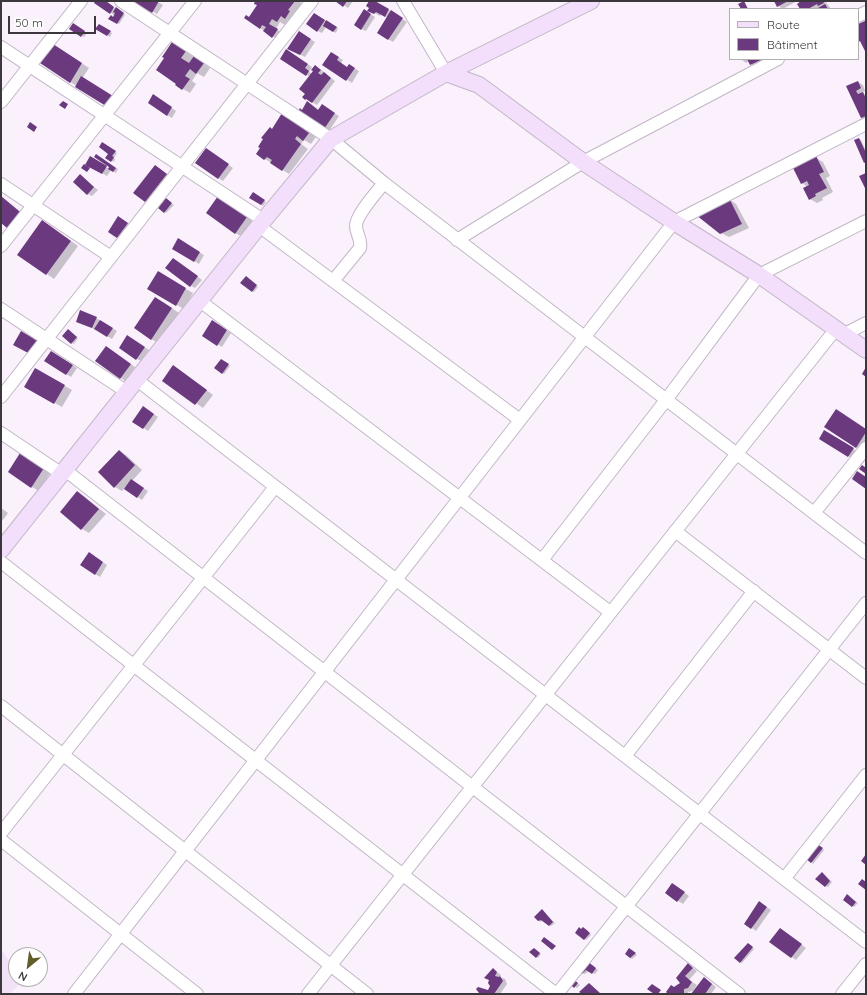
<!DOCTYPE html>
<meta charset="utf-8">
<style>
body{margin:0}
#map{position:relative;width:867px;height:995px;overflow:hidden;background:#faf1fd;font-family:Quicksand,sans-serif}
canvas{display:block}
.frame{position:absolute;inset:0;border:2px solid #3b373d;pointer-events:none}
.legend{position:absolute;left:729px;top:8px;width:130px;height:52px;box-sizing:border-box;background:#fff;border:1px solid #b1afb1;margin:0;padding:5px 7px;list-style:none;font-size:12px;color:#3b373d}
.legend li{display:flex;align-items:center;gap:8px;height:20px}
.legend b{width:20px;border:1px solid #b1afb1}
.north{position:absolute;left:8px;top:947px;width:40px;height:40px;box-sizing:border-box;background:#fff;border:1px solid #b1afb1;border-radius:50%;rotate:209deg;font-size:11px;font-weight:700;line-height:16px;text-align:center;color:#3b373d}
.north::after{content:'';display:block;margin:auto;width:14px;height:18px;background:#615e2b;clip-path:polygon(50% 0,100% 100%,50% 72%,0 100%)}
.scale{position:absolute;left:8px;top:16px;width:88px;height:18px;box-sizing:border-box;border:2px solid #3b373d;border-top:0;padding-left:5px;font-size:12px;line-height:14px;white-space:nowrap;color:#3b373d;-webkit-text-stroke:3px #fff;paint-order:stroke}
</style>
<div id="map">
<canvas width="867" height="995"></canvas>
<div class="frame"></div>
<ul class="legend">
<li><b style="height:5px;background:#f3defb"></b>Route</li>
<li><b style="height:11px;background:#6a397e"></b>Bâtiment</li>
</ul>
<div class="north">N</div>
<div class="scale">50 m</div>
</div>
<script>
const ctx = document.querySelector('canvas').getContext('2d');
ctx.lineJoin = 'round';
function fillPath(path, color) {
  ctx.fillStyle = color;
  ctx.fill(path, 'evenodd');
}
function stroke(path, color, width, dash) {
  ctx.strokeStyle = color;
  ctx.lineWidth = width;
  ctx.lineCap = dash ? 'butt' : 'round';
  ctx.setLineDash(dash || []);
  ctx.stroke(path);
}
fillPath(new Path2D(`
 M 1,949 L 16,971 L 16,979 L 22,979 L 23,980 L 10,994 L 1,994 Z`), '#f1e2f7');
fillPath(new Path2D(`
 M 96,1 L 104,1 L 125,15 L 119,24 L 110,18 L 114,18 L 115,16 Z
 M 137,1 L 148,1 L 152,3 L 153,1 L 156,1 L 163,5 L 157,14 L 136,2 Z
 M 257,1 L 298,1 L 303,4 L 293,22 L 288,20 L 285,25 L 280,22 L 276,29 L 284,34 L 280,41 L 260,28 L 249,18 L 258,5 Z
 M 337,1 L 353,1 L 348,8 Z
 M 370,1 L 373,1 L 389,10 L 407,22 L 393,42 L 388,39 L 388,18 L 381,14 L 380,16 L 369,10 Z
 M 775,1 L 797,1 L 783,9 L 778,6 Z
 M 803,1 L 825,1 L 831,9 L 820,9 L 819,8 L 817,9 L 801,9 Z
 M 369,13 L 375,17 L 366,31 L 361,29 Z
 M 318,17 L 338,28 L 336,33 L 326,27 L 322,33 L 318,31 Z
 M 74,25 L 87,33 L 84,37 L 71,29 Z
 M 99,25 L 112,33 L 110,37 L 97,28 Z
 M 304,35 L 315,42 L 305,57 L 289,49 Z
 M 173,43 L 210,68 L 204,77 L 197,73 L 192,81 L 196,84 L 190,93 L 176,85 L 177,83 Z
 M 60,49 L 89,68 L 77,86 L 70,82 Z
 M 291,53 L 312,67 L 309,72 L 312,74 L 320,69 L 335,81 L 317,105 L 312,102 L 306,94 L 310,77 L 281,58 Z
 M 336,56 L 343,60 L 341,63 L 347,68 L 349,65 L 359,71 L 352,83 L 324,65 Z
 M 741,59 L 768,59 L 756,67 L 751,64 L 749,61 L 746,63 Z
 M 858,82 L 863,85 L 865,91 L 862,93 L 866,95 L 866,120 L 862,118 L 847,87 Z
 M 158,98 L 176,111 L 172,118 L 167,115 Z
 M 308,102 L 319,110 L 322,106 L 339,116 L 329,131 L 299,112 L 302,111 Z
 M 290,119 L 316,137 L 311,144 L 304,140 L 301,144 L 308,149 L 289,174 L 257,154 Z
 M 859,139 L 861,140 L 866,151 L 866,163 Z
 M 103,143 L 117,153 L 114,158 L 115,159 L 114,162 L 107,158 L 110,153 Z
 M 210,152 L 233,168 L 223,181 L 196,163 Z
 M 97,155 L 118,169 L 116,173 L 111,170 L 107,176 L 87,164 L 91,158 L 109,169 L 111,167 Z
 M 816,158 L 823,162 L 830,176 L 826,178 L 833,192 L 822,198 L 823,200 L 817,203 L 810,199 L 808,187 L 802,183 Z
 M 156,166 L 171,177 L 150,204 L 145,201 Z
 M 80,176 L 98,190 L 92,196 L 88,194 Z
 M 253,193 L 266,202 L 263,206 L 251,197 Z
 M 1,196 L 27,217 L 15,231 L 1,222 Z
 M 729,199 L 736,204 L 749,228 L 729,237 L 721,233 Z
 M 168,201 L 174,205 L 166,213 L 165,212 Z
 M 226,202 L 254,222 L 243,237 L 235,233 Z
 M 123,220 L 132,226 L 122,240 L 109,231 Z
 M 50,226 L 78,246 L 54,279 L 19,255 Z
 M 178,240 L 204,255 L 199,264 L 173,248 Z
 M 178,262 L 202,280 L 195,288 L 191,286 Z
 M 158,273 L 193,293 L 184,309 L 149,289 Z
 M 248,278 L 258,287 L 254,292 L 252,291 Z
 M 163,302 L 179,313 L 158,343 L 151,339 Z
 M 96,318 L 117,331 L 112,339 L 97,330 L 81,324 Z
 M 212,322 L 231,333 L 222,347 L 204,336 Z
 M 70,332 L 78,338 L 74,344 L 72,343 Z
 M 132,339 L 149,350 L 141,361 L 137,359 Z
 M 111,350 L 135,367 L 125,381 L 121,378 Z
 M 51,352 L 77,368 L 71,377 L 46,361 Z
 M 222,360 L 230,366 L 224,374 L 216,368 Z
 M 36,369 L 72,390 L 62,407 L 26,387 Z
 M 181,371 L 213,395 L 203,408 L 163,380 Z
 M 148,410 L 158,417 L 148,431 L 134,421 Z
 M 866,429 L 866,447 L 864,451 L 856,447 Z
 M 825,431 L 858,452 L 853,459 L 820,438 Z
 M 119,451 L 126,455 L 142,470 L 132,481 L 148,491 L 142,500 L 125,488 L 122,491 L 115,487 Z
 M 28,458 L 50,473 L 39,491 L 32,487 Z
 M 78,492 L 85,497 L 106,514 L 89,533 L 82,529 L 61,512 Z
 M 1,508 L 8,513 L 3,520 L 1,519 Z
 M 93,556 L 107,565 L 100,577 L 95,574 Z
 M 819,846 L 824,850 L 813,864 L 811,862 Z
 M 824,874 L 832,882 L 828,887 L 826,886 Z
 M 677,887 L 689,896 L 683,904 L 666,893 Z
 M 849,897 L 858,903 L 854,907 L 853,906 Z
 M 764,905 L 771,910 L 756,931 L 752,928 Z
 M 542,910 L 555,923 L 551,926 L 543,920 L 541,922 L 539,921 Z
 M 586,929 L 591,935 L 586,940 L 576,933 Z
 M 785,932 L 806,948 L 796,960 L 771,942 Z
 M 750,945 L 754,949 L 742,963 L 741,962 Z
 M 629,949 L 637,955 L 632,959 L 630,958 Z
 M 536,950 L 541,954 L 538,958 L 537,957 Z
 M 589,963 L 598,970 L 595,974 L 589,971 L 585,974 L 583,973 Z
 M 688,964 L 697,971 L 689,980 L 697,985 L 693,991 L 688,992 L 688,994 L 670,994 L 674,988 L 682,983 Z
 M 493,969 L 501,975 L 500,977 L 505,979 L 507,984 L 500,994 L 479,994 L 488,992 L 491,986 L 490,981 L 486,978 Z
 M 709,981 L 716,987 L 711,994 L 693,994 Z
 M 575,982 L 580,985 L 577,988 L 570,983 Z`), '#0003');
fillPath(new Path2D(`
 M 95,1 L 106,1 L 114,7 L 110,14 L 94,3 Z
 M 136,1 L 152,2 L 159,1 L 152,13 L 135,3 Z
 M 255,1 L 295,1 L 288,10 L 290,11 L 285,19 L 281,16 L 277,22 L 272,19 L 269,24 L 278,29 L 272,38 L 263,31 L 266,27 L 262,25 L 260,29 L 244,18 L 246,15 L 249,17 L 257,5 L 254,4 Z
 M 335,1 L 347,1 L 343,7 Z
 M 369,1 L 375,1 L 389,9 L 385,17 L 376,12 L 374,14 L 367,11 L 369,8 L 366,6 Z
 M 744,1 L 748,9 L 741,9 L 738,4 Z
 M 774,1 L 788,1 L 777,7 Z
 M 801,1 L 823,1 L 824,3 L 818,6 L 817,4 L 808,9 L 800,9 L 797,4 Z
 M 825,4 L 828,9 L 819,9 L 818,8 Z
 M 116,7 L 124,13 L 117,24 L 108,19 L 111,15 L 113,17 L 115,13 L 113,12 Z
 M 364,9 L 371,14 L 361,30 L 354,25 Z
 M 391,10 L 403,18 L 388,40 L 377,33 Z
 M 314,13 L 325,20 L 317,32 L 306,24 Z
 M 326,20 L 337,27 L 333,32 L 323,26 Z
 M 865,21 L 866,22 L 866,53 L 860,41 L 858,42 L 858,24 Z
 M 73,23 L 85,31 L 81,37 L 69,29 Z
 M 99,24 L 111,31 L 107,36 L 95,29 Z
 M 299,31 L 311,39 L 300,55 L 287,49 Z
 M 172,42 L 186,51 L 181,58 L 189,63 L 194,56 L 204,63 L 196,74 L 190,69 L 185,76 L 190,79 L 182,90 L 175,85 L 176,84 L 156,70 L 164,58 L 162,57 Z
 M 53,44 L 82,63 L 70,83 L 40,63 Z
 M 286,49 L 308,64 L 305,68 L 309,71 L 306,76 L 280,59 Z
 M 331,52 L 339,57 L 337,60 L 347,67 L 349,64 L 355,68 L 346,81 L 322,65 Z
 M 747,59 L 763,59 L 750,65 Z
 M 315,65 L 321,70 L 318,73 L 321,75 L 324,72 L 331,78 L 312,103 L 306,99 L 305,100 L 302,97 L 305,94 L 299,89 L 313,71 L 311,70 Z
 M 81,76 L 113,96 L 106,106 L 75,87 Z
 M 858,81 L 861,88 L 856,91 L 858,94 L 863,92 L 866,99 L 866,116 L 861,118 L 846,86 Z
 M 153,94 L 172,107 L 167,116 L 148,103 Z
 M 63,101 L 68,104 L 65,109 L 59,105 Z
 M 307,101 L 318,110 L 322,104 L 335,113 L 324,129 L 298,112 L 300,108 L 302,110 Z
 M 282,113 L 309,133 L 303,141 L 297,136 L 295,139 L 301,144 L 282,171 L 270,163 L 272,160 L 267,157 L 264,160 L 256,154 L 260,148 L 258,147 L 263,139 L 261,138 L 270,127 L 272,129 Z
 M 30,122 L 37,127 L 34,132 L 27,127 Z
 M 859,138 L 866,153 L 866,162 L 864,163 L 854,140 Z
 M 102,142 L 116,151 L 112,156 L 114,157 L 111,162 L 105,158 L 108,154 L 99,147 Z
 M 206,148 L 229,164 L 218,179 L 195,163 Z
 M 96,154 L 116,168 L 113,172 L 108,169 L 109,167 L 94,157 Z
 M 90,156 L 107,166 L 102,174 L 85,165 Z
 M 816,156 L 824,172 L 819,174 L 827,188 L 815,194 L 816,196 L 809,200 L 803,188 L 809,185 L 807,181 L 801,184 L 793,168 Z
 M 84,164 L 90,168 L 87,172 L 81,168 Z
 M 155,165 L 167,174 L 145,202 L 133,193 Z
 M 866,173 L 866,190 L 859,176 Z
 M 80,174 L 94,187 L 87,195 L 73,182 Z
 M 253,192 L 265,200 L 261,205 L 249,198 Z
 M 1,196 L 20,212 L 7,228 L 1,223 Z
 M 218,196 L 247,217 L 235,234 L 206,213 Z
 M 166,198 L 172,203 L 164,213 L 158,208 Z
 M 729,198 L 742,224 L 720,234 L 696,215 Z
 M 118,216 L 128,223 L 117,238 L 108,232 Z
 M 42,220 L 71,241 L 46,275 L 17,255 Z
 M 178,238 L 200,252 L 194,262 L 172,249 Z
 M 173,258 L 198,276 L 190,287 L 165,268 Z
 M 158,271 L 186,288 L 176,306 L 147,289 Z
 M 246,276 L 257,285 L 252,292 L 240,283 Z
 M 155,297 L 172,308 L 151,340 L 134,328 Z
 M 80,310 L 97,317 L 92,328 L 76,322 Z
 M 100,320 L 113,328 L 107,337 L 94,329 Z
 M 212,320 L 227,330 L 217,346 L 202,336 Z
 M 68,329 L 77,337 L 71,344 L 62,336 Z
 M 21,331 L 38,341 L 30,354 L 13,345 Z
 M 127,335 L 145,347 L 136,360 L 119,348 Z
 M 106,346 L 131,364 L 120,379 L 95,361 Z
 M 51,351 L 73,365 L 66,375 L 44,361 Z
 M 221,359 L 229,364 L 222,374 L 214,368 Z
 M 173,365 L 207,390 L 195,405 L 162,381 Z
 M 866,367 L 866,377 L 862,374 Z
 M 35,368 L 65,385 L 54,404 L 24,387 Z
 M 143,406 L 154,414 L 143,429 L 132,422 Z
 M 836,409 L 866,429 L 866,432 L 856,448 L 824,427 Z
 M 824,430 L 854,448 L 848,457 L 819,439 Z
 M 119,450 L 135,465 L 114,488 L 98,472 Z
 M 20,453 L 44,468 L 31,488 L 8,472 Z
 M 862,465 L 866,468 L 866,474 L 859,469 Z
 M 857,471 L 866,477 L 866,489 L 852,479 Z
 M 131,479 L 144,488 L 137,498 L 124,489 Z
 M 77,491 L 99,509 L 81,530 L 60,512 Z
 M 89,552 L 103,562 L 95,575 L 80,565 Z
 M 817,844 L 823,848 L 811,863 L 805,858 Z
 M 866,854 L 866,865 L 861,861 Z
 M 822,872 L 830,881 L 825,887 L 815,879 Z
 M 862,879 L 866,882 L 866,890 L 858,884 Z
 M 672,883 L 685,892 L 677,902 L 665,893 Z
 M 847,894 L 856,902 L 852,907 L 843,900 Z
 M 759,901 L 767,907 L 751,929 L 744,924 Z
 M 542,909 L 553,922 L 549,926 L 541,920 L 538,921 L 534,917 Z
 M 579,927 L 581,929 L 583,927 L 590,933 L 584,940 L 575,933 Z
 M 780,928 L 802,944 L 791,958 L 769,942 Z
 M 544,937 L 556,946 L 552,950 L 541,941 Z
 M 748,943 L 753,947 L 740,963 L 734,958 Z
 M 534,948 L 540,953 L 536,958 L 529,952 Z
 M 629,948 L 636,953 L 630,958 L 625,954 Z
 M 587,961 L 596,968 L 592,974 L 586,970 L 582,974 L 579,971 Z
 M 688,963 L 693,968 L 685,976 L 692,982 L 688,988 L 684,989 L 684,994 L 668,994 L 666,992 L 671,985 L 674,987 L 680,983 L 676,978 Z
 M 493,968 L 497,972 L 495,976 L 499,977 L 500,976 L 503,981 L 494,994 L 478,994 L 479,993 L 476,989 L 478,987 L 488,990 L 490,986 L 488,983 L 489,980 L 484,978 Z
 M 704,977 L 712,984 L 705,994 L 691,994 Z
 M 573,979 L 578,983 L 574,988 L 569,983 Z
 M 589,983 L 600,993 L 599,994 L 582,994 L 579,992 Z
 M 652,984 L 661,990 L 658,994 L 654,994 L 647,989 Z`), '#6a397e');
const street = new Path2D(`
 M 121,1 L 331,139 L 384,183 L 866,553
 M 403,1 L 446,73
 M 858,16 L 866,12
 M 1,47 L 263,220
 M 1,102 L 81,1
 M 1,184 L 111,257
 M 259,226 L 520,420
 M 457,240 L 583,162 L 778,59
 M 1,246 L 195,1
 M 333,281 L 360,248 C 362,239 356,234 356,226 C 356,215 376,193 384,183
 M 200,301 L 610,612
 M 1,309 L 127,392
 M 843,335 L 866,323
 M 137,380 L 866,942
 M 1,397 L 312,1
 M 1,433 L 62,474
 M 65,470 L 739,994
 M 814,513 L 866,448
 M 675,531 L 866,678
 M 542,560 L 666,400 L 759,275 L 866,221
 M 1,562 L 556,994
 M 1,706 L 367,994
 M 625,756 L 754,591
 M 1,833 L 275,487
 M 1,840 L 197,994
 M 784,879 L 866,775
 M 74,994 L 674,222 L 866,124
 M 308,994 L 835,330
 M 557,994 L 866,603
 M 842,994 L 866,964`);
const secondary = new Path2D(`
 M 446,73 L 479,85 L 583,162 L 674,222 L 759,275 L 866,350
 M 1,550 L 259,226 L 331,139 L 446,73 L 591,1`);
stroke(street, '#c1b7c5', 14);
stroke(secondary, '#c1b7c5', 18);
stroke(street, '#fff', 12);
stroke(secondary, '#f3defb', 16);
</script>
